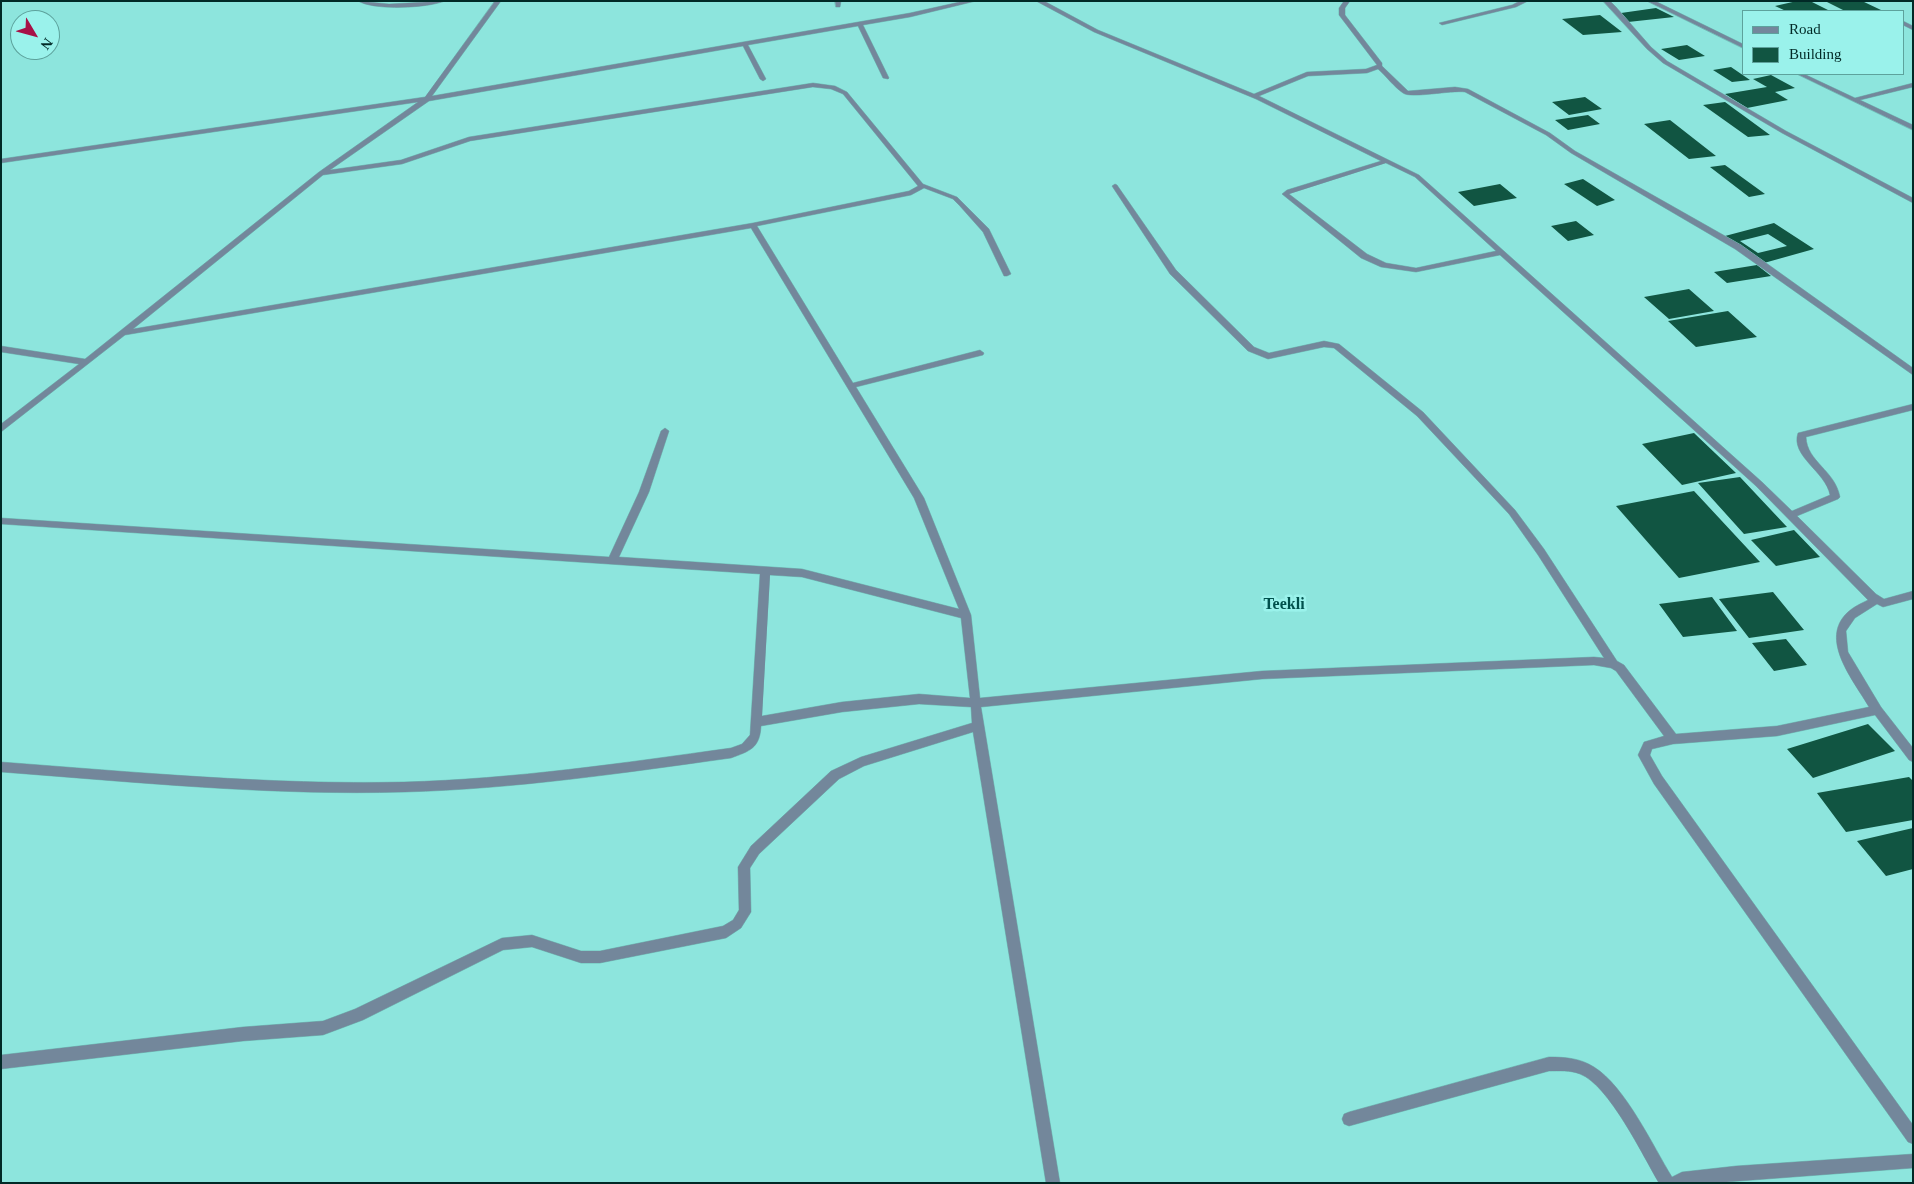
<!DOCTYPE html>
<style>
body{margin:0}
#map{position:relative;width:1914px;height:1184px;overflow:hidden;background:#8de5dd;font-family:"Times New Roman",serif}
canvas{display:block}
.frame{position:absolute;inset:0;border:2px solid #012926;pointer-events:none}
.legend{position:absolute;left:1742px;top:10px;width:162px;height:65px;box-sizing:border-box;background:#9af2eb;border:1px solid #5da29c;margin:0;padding:6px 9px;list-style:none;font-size:15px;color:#012926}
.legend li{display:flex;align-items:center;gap:10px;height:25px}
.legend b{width:25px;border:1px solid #5da29c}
.north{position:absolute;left:10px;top:10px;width:50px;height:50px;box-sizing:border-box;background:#9af2eb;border:1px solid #5da29c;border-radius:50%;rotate:127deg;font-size:14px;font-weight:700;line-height:20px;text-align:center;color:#012926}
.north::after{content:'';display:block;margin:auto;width:18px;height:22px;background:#a71146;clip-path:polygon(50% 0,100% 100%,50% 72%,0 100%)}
</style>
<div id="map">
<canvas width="1914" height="1184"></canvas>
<div class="frame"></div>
<ul class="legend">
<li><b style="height:6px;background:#73879b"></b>Road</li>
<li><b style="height:14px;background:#115542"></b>Building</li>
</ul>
<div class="north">N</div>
</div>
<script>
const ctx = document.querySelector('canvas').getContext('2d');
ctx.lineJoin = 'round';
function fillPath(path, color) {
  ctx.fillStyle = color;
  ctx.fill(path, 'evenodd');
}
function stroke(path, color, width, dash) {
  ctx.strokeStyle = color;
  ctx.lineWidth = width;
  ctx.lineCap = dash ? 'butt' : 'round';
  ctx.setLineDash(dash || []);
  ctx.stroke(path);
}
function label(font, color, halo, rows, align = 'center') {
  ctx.font = font + ' "Times New Roman",serif';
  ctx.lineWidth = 5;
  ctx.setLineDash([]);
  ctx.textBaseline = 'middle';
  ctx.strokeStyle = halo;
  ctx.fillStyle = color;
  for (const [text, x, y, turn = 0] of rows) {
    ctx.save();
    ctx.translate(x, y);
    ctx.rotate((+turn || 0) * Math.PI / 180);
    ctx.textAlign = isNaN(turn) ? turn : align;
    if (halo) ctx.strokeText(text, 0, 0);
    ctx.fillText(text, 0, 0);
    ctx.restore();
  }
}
fillPath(new Path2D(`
 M 1797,1 L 1810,1 L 1830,11 L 1786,11 L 1775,6 Z
 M 1825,1 L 1862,1 L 1881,10 L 1845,11 Z
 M 1656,8 L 1674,17 L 1628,22 L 1621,13 Z
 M 1600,15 L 1622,32 L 1583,35 L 1562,19 Z
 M 1687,45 L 1705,56 L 1679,60 L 1661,49 Z
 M 1731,67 L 1750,80 L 1732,82 L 1713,70 Z
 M 1771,75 L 1795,88 L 1775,92 L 1788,100 L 1747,108 L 1725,94 L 1767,87 L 1753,79 Z
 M 1585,97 L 1602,109 L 1569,115 L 1552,102 Z
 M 1725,102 L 1770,135 L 1748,137 L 1703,105 Z
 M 1588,115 L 1600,124 L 1568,130 L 1555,120 Z
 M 1670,120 L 1716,156 L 1689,159 L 1644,124 Z
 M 1725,165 L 1765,194 L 1749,197 L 1710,167 Z
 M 1583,179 L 1615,200 L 1597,206 L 1564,184 Z
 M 1500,184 L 1517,198 L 1474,206 L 1458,192 Z
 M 1576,221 L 1594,235 L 1568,241 L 1551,226 Z
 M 1774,223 L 1814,249 L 1764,263 L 1725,236 ZM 1768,234 L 1787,246 L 1758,253 L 1740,241 Z
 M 1757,265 L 1771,276 L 1727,283 L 1714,272 Z
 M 1689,289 L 1714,311 L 1669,319 L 1644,297 Z
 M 1728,311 L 1757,337 L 1696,347 L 1668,321 Z
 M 1694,433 L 1736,473 L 1682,485 L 1642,444 Z
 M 1740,477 L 1787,527 L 1744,534 L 1698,483 Z
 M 1694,491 L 1760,562 L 1679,578 L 1616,506 Z
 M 1794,530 L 1820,557 L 1776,566 L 1751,540 Z
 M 1773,592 L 1804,630 L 1749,638 L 1719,599 Z
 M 1712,597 L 1737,631 L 1683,637 L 1659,604 Z
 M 1786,639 L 1807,665 L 1774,671 L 1752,643 Z
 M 1868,724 L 1895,751 L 1813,778 L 1787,749 Z
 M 1909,777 L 1913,781 L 1913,820 L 1846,832 L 1817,793 Z
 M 1913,828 L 1913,869 L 1886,876 L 1857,841 Z`), '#115542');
const minor = new Path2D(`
 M 358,1 L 389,4 L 445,1 C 428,8 374,11 358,1 Z
 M 495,1 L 501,1 L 432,96 L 910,13 L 964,1 L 976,1 L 910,17 L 863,25 L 889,78 L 888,79 L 883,78 L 858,26 L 748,45 L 766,79 L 763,81 L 760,79 L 743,46 L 429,101 L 330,170 L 401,160 L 469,137 L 813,83 L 835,86 L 847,92 L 923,184 L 957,197 L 989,229 L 1011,274 L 1007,276 L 1004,276 L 983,232 L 959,205 L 953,199 L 924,188 L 911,195 L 757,226 L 853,383 L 980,350 L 984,353 L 983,355 L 856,387 L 924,498 L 971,615 L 980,698 L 1262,671 L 1594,657 L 1604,658 L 1538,555 L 1509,514 L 1417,416 L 1334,348 L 1324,347 L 1268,359 L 1248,351 L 1170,274 L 1112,186 L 1115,184 L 1117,185 L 1176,270 L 1254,347 L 1269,353 L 1324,341 L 1339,344 L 1423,412 L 1515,510 L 1544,549 L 1617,661 L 1624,665 L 1676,734 L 1777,726 L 1869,707 C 1854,681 1818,639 1848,612 C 1853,607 1862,603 1868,600 L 1756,486 L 1500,255 L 1416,272 L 1381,267 L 1361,258 L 1282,194 L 1287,190 L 1381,161 L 1256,99 L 1094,32 L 1036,1 L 1044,1 L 1098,30 L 1254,94 L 1307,72 L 1366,69 L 1377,65 L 1339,15 L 1339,8 L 1344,1 L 1350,1 L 1345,8 L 1345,15 L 1382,63 L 1382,66 L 1408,91 L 1455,87 L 1468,89 L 1550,133 L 1575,151 L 1741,245 L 1913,368 L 1913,375 L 1735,249 L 1571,153 L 1546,135 L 1465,92 C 1451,90 1411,99 1403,93 C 1394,87 1386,76 1378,69 L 1367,73 L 1308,76 L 1259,96 L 1419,175 L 1762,482 L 1792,511 L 1830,495 C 1826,472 1790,456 1798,433 L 1913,404 L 1913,410 L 1806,437 C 1807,462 1835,470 1840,497 L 1838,499 L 1797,516 L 1876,594 L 1884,599 L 1913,591 L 1913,599 L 1883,607 L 1877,604 L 1855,618 L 1846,631 L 1848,652 L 1881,707 L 1913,748 L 1913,762 L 1909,760 L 1875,715 L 1777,736 L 1673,744 L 1652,749 L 1650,755 L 1662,776 L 1913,1125 L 1913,1144 L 1908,1142 L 1654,784 L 1638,755 L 1644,742 L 1664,736 L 1616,671 L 1611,668 L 1594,665 L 1262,679 L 981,707 L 1060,1183 L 1046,1183 L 973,732 L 864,766 L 839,779 L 759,854 L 750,868 L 751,912 L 741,928 L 726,938 L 600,963 L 581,963 L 532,947 L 503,950 L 363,1020 L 323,1035 L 243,1041 L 1,1069 L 1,1055 L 243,1027 L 323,1021 L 355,1009 L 502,938 L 532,935 L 581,951 L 600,951 L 723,926 L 733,920 L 739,910 L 738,867 L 751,846 L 831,771 L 861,757 L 972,723 L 971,707 L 919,704 L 842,712 L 761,726 C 760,748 750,751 731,758 C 623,773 514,789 405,792 C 270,796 135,782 1,772 L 1,762 C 135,772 270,785 404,782 C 514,779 623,763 731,748 L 742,744 L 750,735 L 760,574 L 1,524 L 1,518 L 609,557 L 639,492 L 661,431 L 665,428 L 669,431 L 649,492 L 619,557 L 802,569 L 959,609 L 914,498 L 751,228 L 125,335 L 1,432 L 1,424 L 79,364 L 1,352 L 1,346 L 85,359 L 319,172 L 418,102 L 1,163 L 1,159 L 425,97 ZM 813,87 L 831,89 L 843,94 L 918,186 L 909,191 L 753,223 L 133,329 L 323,175 L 402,164 L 470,141 ZM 1386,163 L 1415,177 L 1496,251 L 1416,268 L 1386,263 L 1367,254 L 1289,194 ZM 770,575 L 802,577 L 961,618 L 970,698 L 919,694 L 842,702 L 762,716 Z
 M 835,1 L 841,1 L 840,7 L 836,7 Z
 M 1520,1 L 1528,1 L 1516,7 L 1442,25 L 1439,23 L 1512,5 Z
 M 1603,1 L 1610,1 L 1616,7 L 1651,47 L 1667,61 L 1786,131 L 1913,198 L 1913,203 L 1782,133 L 1663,63 L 1647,49 Z
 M 1647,1 L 1655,1 L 1743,44 L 1743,48 Z
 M 1903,21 L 1913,26 L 1913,30 L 1903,25 Z
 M 1797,74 L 1804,74 L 1855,98 L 1913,83 L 1913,87 L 1860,100 L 1913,125 L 1913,130 Z
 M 1549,1057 C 1565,1057 1580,1058 1594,1067 C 1625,1086 1653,1146 1672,1177 L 1682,1172 L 1736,1166 L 1913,1154 L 1913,1168 L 1713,1183 L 1659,1183 C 1643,1156 1609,1085 1580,1074 C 1570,1070 1559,1071 1549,1071 L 1349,1126 L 1344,1124 L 1342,1119 L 1344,1114 L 1349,1112 Z`);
stroke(minor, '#71bfb8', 1);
fillPath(minor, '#73879b');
label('bold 16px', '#00504c', '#9af2eb', [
 ["Teekli",1284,605]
]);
</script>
